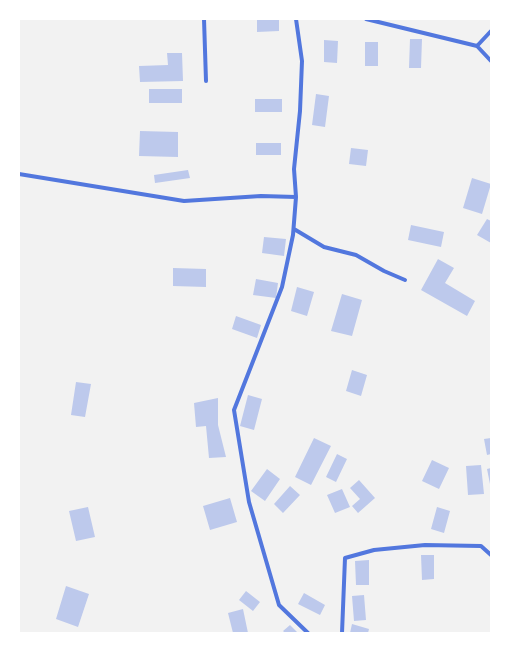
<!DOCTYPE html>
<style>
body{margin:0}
#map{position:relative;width:510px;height:652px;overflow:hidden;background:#f2f2f2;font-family:"Exo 2",sans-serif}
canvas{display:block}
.frame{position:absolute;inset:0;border:20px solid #fff;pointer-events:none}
</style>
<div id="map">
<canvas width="510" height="652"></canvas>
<div class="frame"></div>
</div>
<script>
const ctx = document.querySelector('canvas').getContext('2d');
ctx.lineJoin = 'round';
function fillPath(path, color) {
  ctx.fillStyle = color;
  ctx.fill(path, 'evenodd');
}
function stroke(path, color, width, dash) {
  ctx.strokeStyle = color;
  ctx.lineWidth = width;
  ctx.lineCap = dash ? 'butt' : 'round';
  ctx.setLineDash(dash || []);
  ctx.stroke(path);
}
fillPath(new Path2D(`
 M 257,19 L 279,19 L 279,31 L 257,32 Z
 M 410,39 L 422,39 L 421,68 L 409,68 Z
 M 324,40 L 338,41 L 337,63 L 324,62 Z
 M 365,42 L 378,42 L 378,66 L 365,66 Z
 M 167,53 L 182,53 L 183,81 L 140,82 L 139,66 L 168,65 Z
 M 149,89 L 182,89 L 182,103 L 149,103 Z
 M 316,94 L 329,96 L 325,127 L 312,125 Z
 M 255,99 L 282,99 L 282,112 L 255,112 Z
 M 140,131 L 178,132 L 178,157 L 139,156 Z
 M 256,143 L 281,143 L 281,155 L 256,155 Z
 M 351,148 L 368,150 L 366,166 L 349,164 Z
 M 188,170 L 190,178 L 155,183 L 154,175 Z
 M 472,178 L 491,184 L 482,214 L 463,208 Z
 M 487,219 L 491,221 L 491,243 L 477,235 Z
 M 411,225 L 444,232 L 441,247 L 408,240 Z
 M 264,237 L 286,239 L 284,256 L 262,253 Z
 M 438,259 L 454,268 L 445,283 L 475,301 L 467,316 L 421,290 Z
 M 173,268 L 206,269 L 206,287 L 173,286 Z
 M 256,279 L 278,283 L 276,298 L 253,295 Z
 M 297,287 L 314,292 L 307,316 L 291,311 Z
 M 342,294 L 362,300 L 352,336 L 331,331 Z
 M 236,316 L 261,325 L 257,338 L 232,329 Z
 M 352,370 L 367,375 L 361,396 L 346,391 Z
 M 76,382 L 91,384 L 85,417 L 71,415 Z
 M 248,395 L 262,399 L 254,430 L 240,426 Z
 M 218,398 L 218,425 L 226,457 L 209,458 L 206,426 L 196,427 L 194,403 Z
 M 314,438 L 331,446 L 311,485 L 295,477 Z
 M 491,438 L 491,454 L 487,455 L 484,439 Z
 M 337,454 L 347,459 L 336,482 L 326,477 Z
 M 432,460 L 449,468 L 439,489 L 422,481 Z
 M 481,465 L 484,494 L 468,495 L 466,466 Z
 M 491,468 L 491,484 L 490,484 L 487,469 Z
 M 267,469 L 280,479 L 265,501 L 251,491 Z
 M 359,480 L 375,498 L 358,513 L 352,506 L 360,499 L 350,488 Z
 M 290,486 L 300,495 L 283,513 L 274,504 Z
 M 342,489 L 350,507 L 335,513 L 327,495 Z
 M 230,498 L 237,522 L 210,530 L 203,506 Z
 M 88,507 L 95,537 L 76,541 L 69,511 Z
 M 437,507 L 450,511 L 444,533 L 431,529 Z
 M 421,555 L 434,555 L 434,579 L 422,580 Z
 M 369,560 L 369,585 L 356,585 L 355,561 Z
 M 66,586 L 89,594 L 78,627 L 56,619 Z
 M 246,591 L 260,602 L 253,611 L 239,600 Z
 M 304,593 L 325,605 L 320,615 L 298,604 Z
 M 364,595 L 366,620 L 354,621 L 352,596 Z
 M 243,609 L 248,633 L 233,633 L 228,613 Z
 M 352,624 L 369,629 L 368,633 L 350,633 Z
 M 290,625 L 298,633 L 285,633 L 283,631 Z`), '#bdc9ec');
stroke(new Path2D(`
 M 204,19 L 206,81
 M 296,19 L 302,61 L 300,111 L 294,169 L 296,197
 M 366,19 L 477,46 L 491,61
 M 477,46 L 491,31
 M 19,174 L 184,201 L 261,196 L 296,197 L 293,235 L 282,287 L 234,410 L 249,502 L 279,605 L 308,633
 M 294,229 L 324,247 L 356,255 L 384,271 L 405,280
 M 342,633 L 345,558 L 374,550 L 425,545 L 481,546 L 491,555`), '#5277de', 4);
</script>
